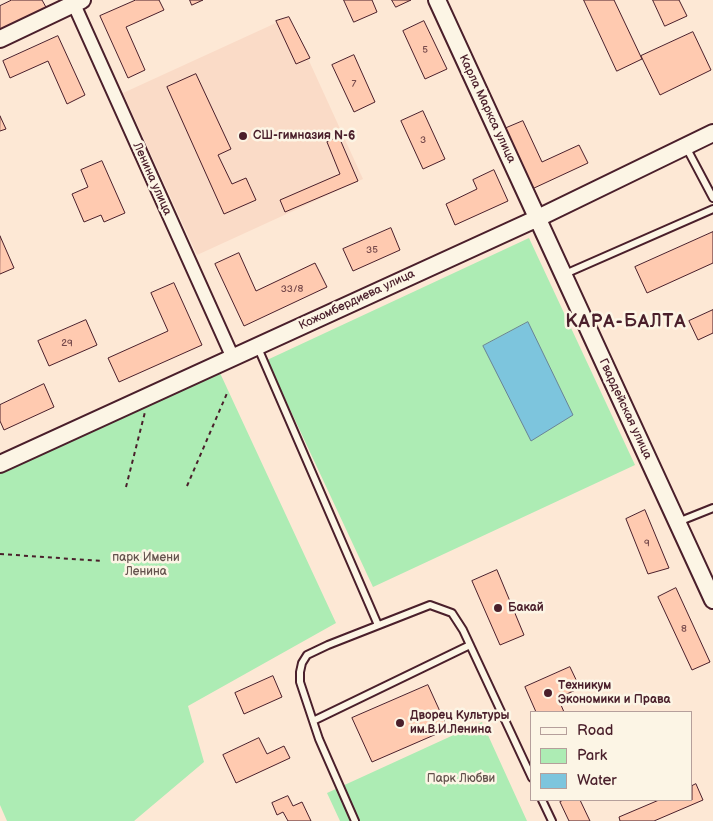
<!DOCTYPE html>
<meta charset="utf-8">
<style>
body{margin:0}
#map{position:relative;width:713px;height:821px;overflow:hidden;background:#fde8d5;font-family:"Balsamiq Sans",sans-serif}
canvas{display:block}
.legend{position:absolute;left:530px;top:711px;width:162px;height:90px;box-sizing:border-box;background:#fcf5e5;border:1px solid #b59f9b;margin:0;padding:6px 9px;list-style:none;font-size:15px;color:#4a1f2b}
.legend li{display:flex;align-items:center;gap:10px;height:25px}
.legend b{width:25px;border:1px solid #b59f9b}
</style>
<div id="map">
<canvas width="713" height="821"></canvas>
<ul class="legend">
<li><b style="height:6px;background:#fcf5e5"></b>Road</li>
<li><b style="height:14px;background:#adecb4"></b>Park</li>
<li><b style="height:14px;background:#7dc5dd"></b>Water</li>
</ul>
</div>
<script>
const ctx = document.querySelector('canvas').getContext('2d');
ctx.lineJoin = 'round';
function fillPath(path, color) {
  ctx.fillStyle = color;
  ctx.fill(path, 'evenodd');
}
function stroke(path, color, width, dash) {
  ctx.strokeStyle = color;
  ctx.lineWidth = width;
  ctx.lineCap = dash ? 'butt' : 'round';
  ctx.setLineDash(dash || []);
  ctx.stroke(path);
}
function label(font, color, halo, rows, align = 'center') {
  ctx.font = font + ' "Balsamiq Sans",sans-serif';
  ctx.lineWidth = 5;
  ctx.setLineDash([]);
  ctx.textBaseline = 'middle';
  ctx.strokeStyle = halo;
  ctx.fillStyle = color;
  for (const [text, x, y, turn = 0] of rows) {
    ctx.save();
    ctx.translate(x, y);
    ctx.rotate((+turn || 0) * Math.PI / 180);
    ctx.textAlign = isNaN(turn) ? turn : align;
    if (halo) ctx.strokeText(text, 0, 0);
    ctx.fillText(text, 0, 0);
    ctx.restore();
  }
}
fillPath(new Path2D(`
 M 289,17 L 363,179 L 197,255 L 123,93 Z`), '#fadbc7');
fillPath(new Path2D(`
 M 529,238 L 635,465 L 373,587 L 267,360 Z
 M 220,373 L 336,623 L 188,706 L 204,762 L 134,821 L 7,821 L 0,805 L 0,474 Z
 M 482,722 L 527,821 L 340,821 L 327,793 Z`), '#adecb4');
const water = new Path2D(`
 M 528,322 L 573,415 L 531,441 L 483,346 Z`);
fillPath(water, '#7dc5dd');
stroke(water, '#698396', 1);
const building = new Path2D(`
 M 12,0 L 42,0 L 47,9 L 0,32 L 0,6 Z
 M 136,0 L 159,0 L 164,10 L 126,27 L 145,70 L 128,78 L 100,16 Z
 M 190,0 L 203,0 L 192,5 Z
 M 344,0 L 372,0 L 377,12 L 354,22 Z
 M 392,0 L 411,0 L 396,7 Z
 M 584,0 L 614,0 L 642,59 L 617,71 Z
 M 653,0 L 679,0 L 687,16 L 665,26 Z
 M 289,17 L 310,58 L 296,64 L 276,21 Z
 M 424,21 L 447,69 L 425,79 L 403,31 Z
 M 693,32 L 711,70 L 660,95 L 641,56 Z
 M 58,36 L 85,95 L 67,104 L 48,61 L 10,78 L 3,61 Z
 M 354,55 L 375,102 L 354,112 L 332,65 Z
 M 196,74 L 231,149 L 218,155 L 232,184 L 246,178 L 256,200 L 224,214 L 167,87 Z
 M 423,111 L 445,159 L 423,169 L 401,121 Z
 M 0,116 L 6,129 L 0,131 Z
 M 523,121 L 542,162 L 579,145 L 588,163 L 532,189 L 504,129 Z
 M 339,137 L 358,181 L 285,212 L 280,200 L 340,174 L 327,142 Z
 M 102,161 L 125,213 L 104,222 L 101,215 L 84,222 L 72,194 L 88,187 L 81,170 Z
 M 494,170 L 508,201 L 455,225 L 446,204 L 477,189 L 473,180 Z
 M 391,228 L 400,250 L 353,271 L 343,249 Z
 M 713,232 L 713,263 L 647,293 L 635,267 Z
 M 0,236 L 14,268 L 0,274 Z
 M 239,253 L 256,291 L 315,263 L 327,287 L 244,326 L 215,264 Z
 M 174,283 L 202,345 L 119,382 L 108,358 L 168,331 L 151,293 Z
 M 713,310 L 713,333 L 698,340 L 689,321 Z
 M 86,320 L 97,345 L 49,366 L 38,341 Z
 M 44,384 L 54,407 L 4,430 L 0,421 L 0,405 Z
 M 645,510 L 669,568 L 648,574 L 626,519 Z
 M 497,570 L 524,635 L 500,645 L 472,581 Z
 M 676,588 L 710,662 L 692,670 L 658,597 Z
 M 570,667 L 580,688 L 558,698 L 564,712 L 536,712 L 525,687 Z
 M 273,676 L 282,697 L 244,714 L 235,693 Z
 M 428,685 L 448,729 L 372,762 L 352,718 Z
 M 259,738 L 267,754 L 284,746 L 290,758 L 236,783 L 223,755 Z
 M 696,784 L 703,800 L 654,821 L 620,821 L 619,817 L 659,800 L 692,800 L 692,786 Z
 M 288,796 L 293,806 L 302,802 L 311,821 L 288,821 L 283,812 L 277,815 L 272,803 Z
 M 564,800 L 580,800 L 590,821 L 569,821 L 560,802 Z`);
fillPath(building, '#ffcab0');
stroke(building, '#4a1f2b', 1);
const service = new Path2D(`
 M 686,147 L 713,198
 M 565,274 L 713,209
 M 258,348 L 378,625
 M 678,522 L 713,508
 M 313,721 L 470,645
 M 542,800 L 552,821
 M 355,821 L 319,739 L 300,682 L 300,672 L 302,663 L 307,655 L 328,645 L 430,605 L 452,613 L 463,630 L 532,778`);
const minor = new Path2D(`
 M 72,0 L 233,358`);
const tertiary = new Path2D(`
 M 437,0 L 713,600
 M 0,39 L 82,0
 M 0,464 L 538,218 L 713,133`);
stroke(service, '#4a1f2b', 10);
stroke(minor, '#4a1f2b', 16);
stroke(tertiary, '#4a1f2b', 20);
stroke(new Path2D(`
 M 187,486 L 228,391
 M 126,487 L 145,412
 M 0,554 L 102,561`), '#4a1f2b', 2, [4, 4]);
stroke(service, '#fcf5e5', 6);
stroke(minor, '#fcf5e5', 12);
stroke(tertiary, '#fcf5e5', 16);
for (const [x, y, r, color] of [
 [243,136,5,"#4a1f2b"],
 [498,608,5,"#4a1f2b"],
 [548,693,5,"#4a1f2b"],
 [400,723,5,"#4a1f2b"]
]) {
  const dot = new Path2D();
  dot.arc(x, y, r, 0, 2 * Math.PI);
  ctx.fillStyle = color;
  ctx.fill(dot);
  stroke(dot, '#fcf5e5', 2);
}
label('10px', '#774a4c', null, [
 ["5",425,50],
 ["7",354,84],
 ["3",423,140],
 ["35",372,250],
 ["33/8",292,289],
 ["29",67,343],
 ["9",647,543],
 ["8",684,629]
]);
label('12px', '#4a1f2b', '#fcf5e5', [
 ["Карла Маркса улица",487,109,65],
 ["Ленина улица",152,179,66],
 ["Кожомбердиева улица",357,300,-25],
 ["Гвардейская улица",625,409,65]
]);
label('bold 12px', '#4a1f2b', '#fcf5e5', [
 ["СШ-гимназия N-6",253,136],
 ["Бакай",508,608],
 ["Техникум",558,686],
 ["Экономики и Права",558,700],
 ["Дворец Культуры",410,716],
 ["им.В.И.Ленина",410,730]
], 'left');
label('12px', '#63524d', '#fcf5e5', [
 ["парк Имени",146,558],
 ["Ленина",146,572],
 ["Парк Любви",461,779]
]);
ctx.letterSpacing = '1px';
label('bold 18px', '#4a1f2b', '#fcf5e5', [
 ["КАРА-БАЛТА",626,322]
]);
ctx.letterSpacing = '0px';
</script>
